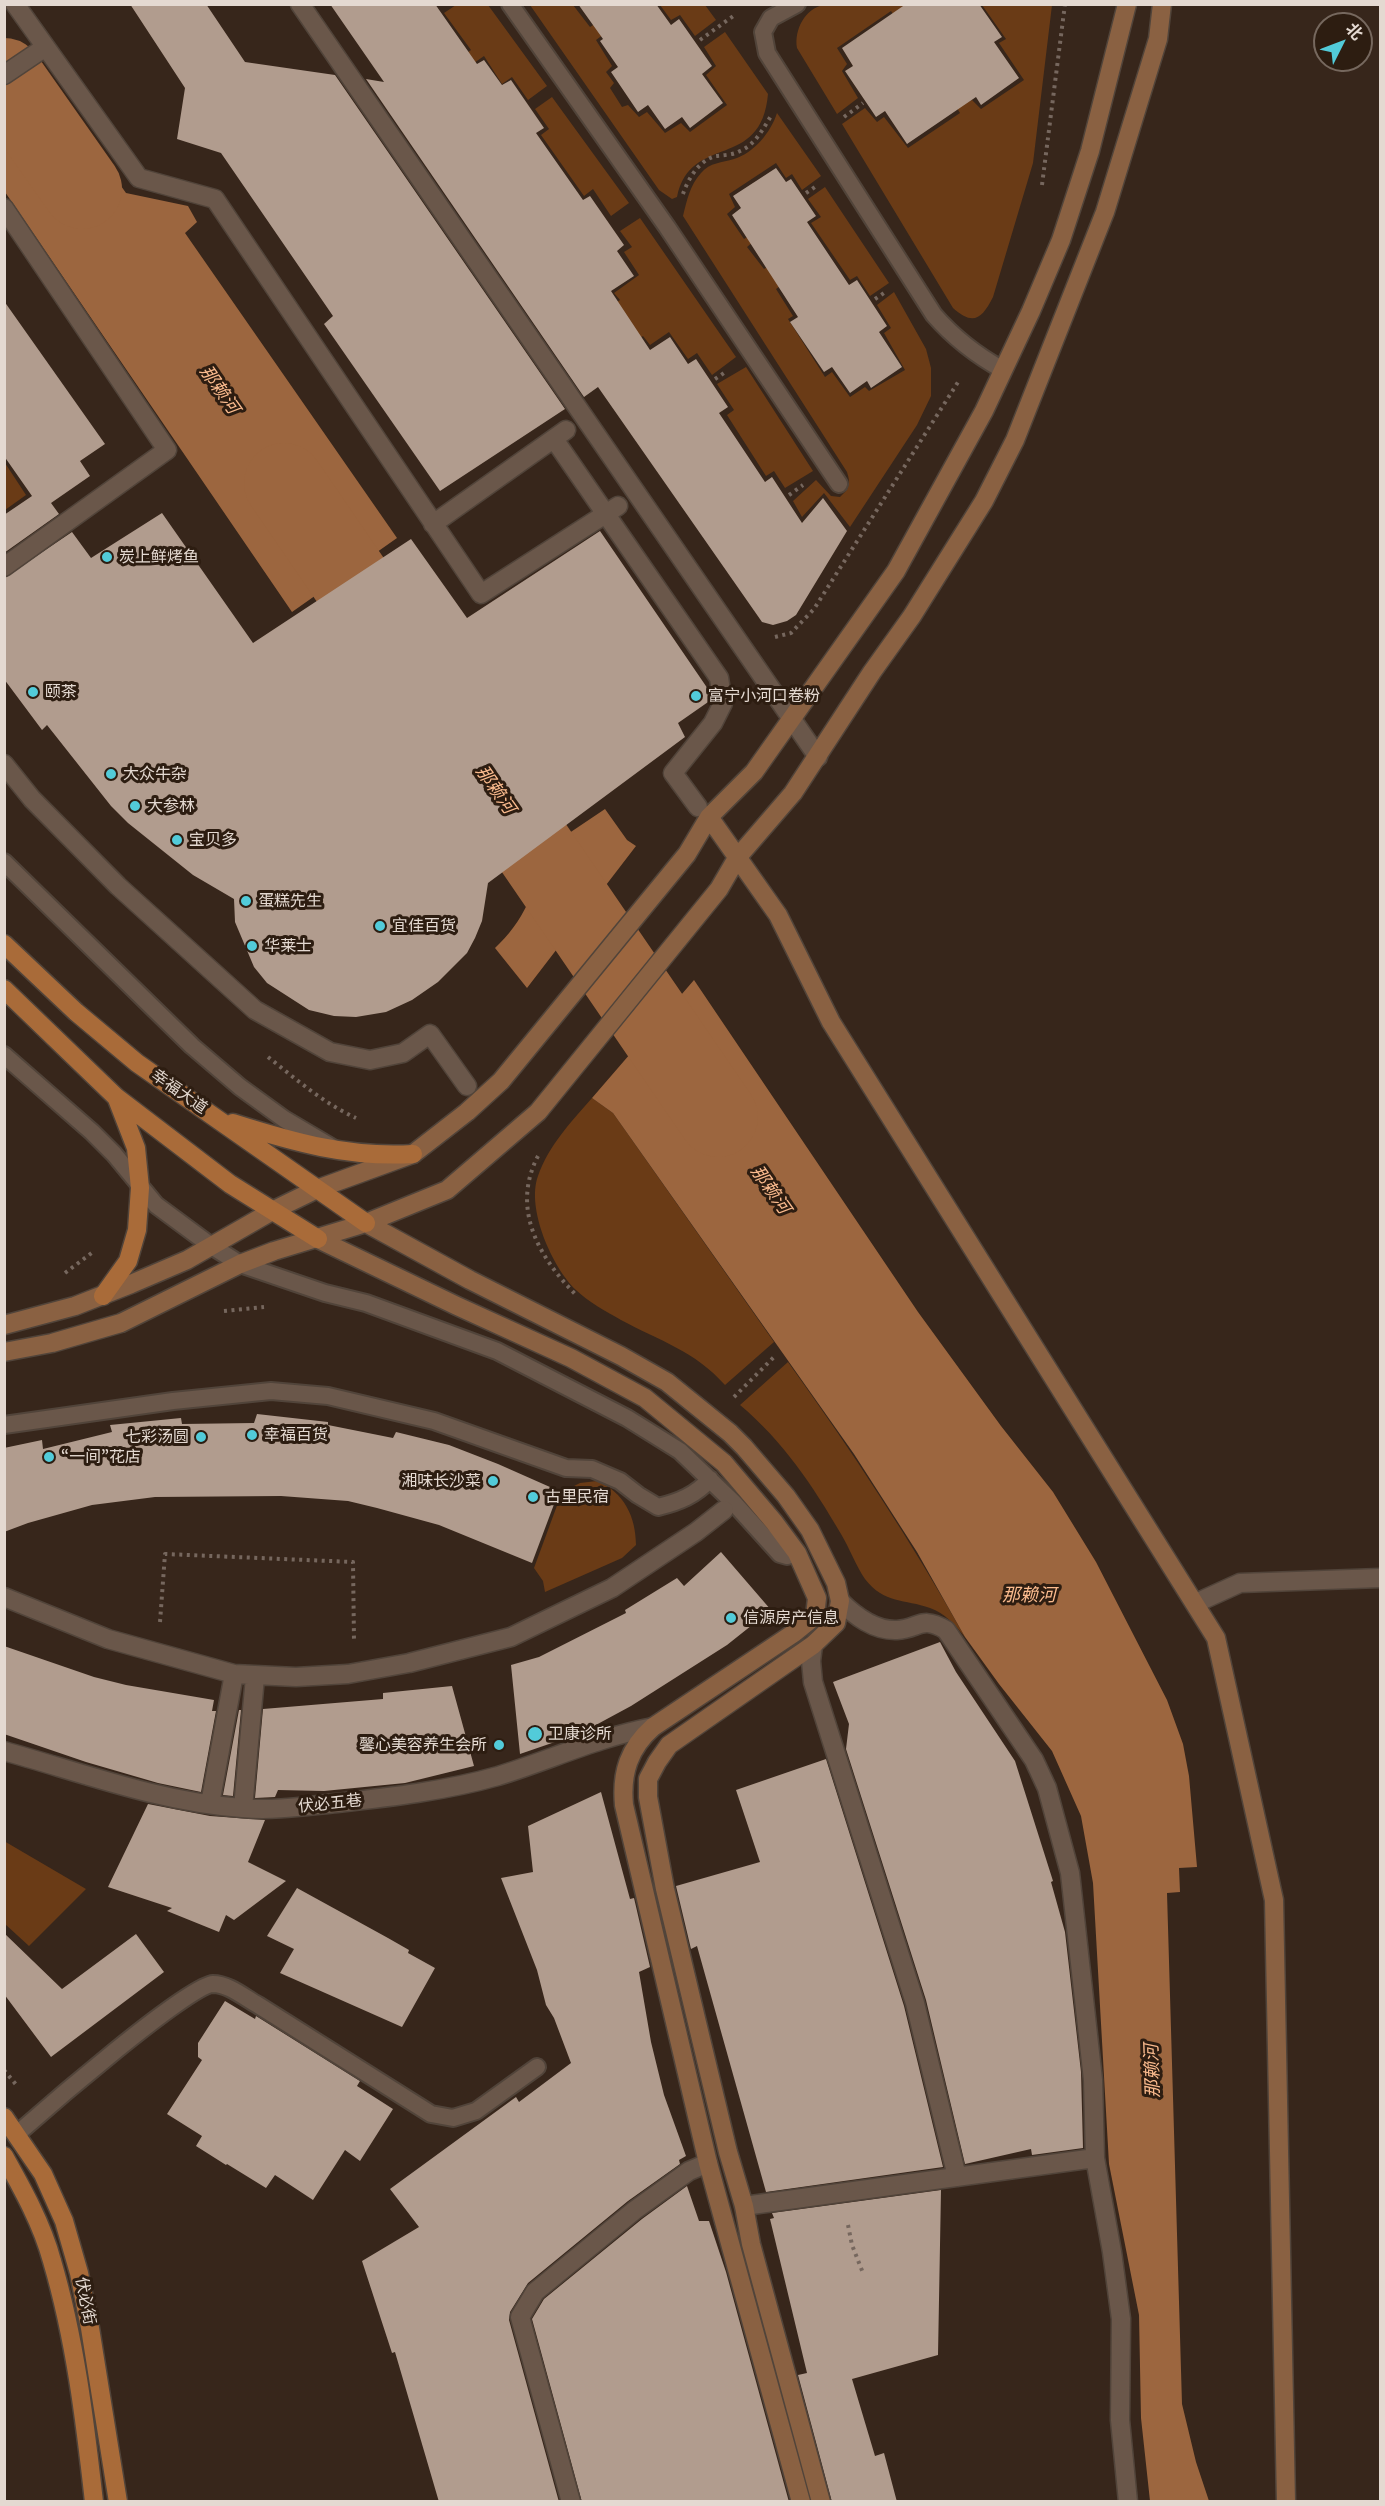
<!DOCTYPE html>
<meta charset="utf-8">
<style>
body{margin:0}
#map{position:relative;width:1385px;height:2506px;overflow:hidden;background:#37261b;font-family:Merriweather,"Noto Sans SC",serif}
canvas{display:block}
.frame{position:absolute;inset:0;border:6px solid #e4d9d1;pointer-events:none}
.north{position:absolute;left:1313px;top:12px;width:60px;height:60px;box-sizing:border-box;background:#2d1d11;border:2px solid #76685e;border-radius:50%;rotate:48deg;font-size:16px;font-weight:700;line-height:24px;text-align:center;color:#e4d9d1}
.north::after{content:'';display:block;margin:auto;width:21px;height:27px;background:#52cbd9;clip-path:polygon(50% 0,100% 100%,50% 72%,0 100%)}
</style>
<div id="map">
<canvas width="1385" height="2506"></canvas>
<div class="frame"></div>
<div class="north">北</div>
</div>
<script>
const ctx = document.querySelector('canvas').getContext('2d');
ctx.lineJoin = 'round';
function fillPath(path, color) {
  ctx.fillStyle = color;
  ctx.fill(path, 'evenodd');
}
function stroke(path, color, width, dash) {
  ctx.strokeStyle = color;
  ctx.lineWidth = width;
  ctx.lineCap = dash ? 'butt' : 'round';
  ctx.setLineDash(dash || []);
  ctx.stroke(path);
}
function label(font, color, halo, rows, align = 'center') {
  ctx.font = font + ' Merriweather,"Noto Sans SC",serif';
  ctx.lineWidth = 6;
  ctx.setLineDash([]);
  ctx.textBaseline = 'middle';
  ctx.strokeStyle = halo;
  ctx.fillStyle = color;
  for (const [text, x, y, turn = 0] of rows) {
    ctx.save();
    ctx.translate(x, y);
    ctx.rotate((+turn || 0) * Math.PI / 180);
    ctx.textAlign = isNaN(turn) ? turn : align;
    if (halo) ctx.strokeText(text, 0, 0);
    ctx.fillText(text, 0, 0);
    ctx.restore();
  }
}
fillPath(new Path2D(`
 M 908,4 L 919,54 L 891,11 L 837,48 L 847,64 L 842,71 L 858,98 L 837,114 L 797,48 C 794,30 805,8 824,5 C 846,1 885,5 908,4 Z
 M 456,5 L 488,5 L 547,86 L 528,100 L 512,77 L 502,84 L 484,56 L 464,70 L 445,69 L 471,50 L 444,13 Z
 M 530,5 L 573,5 L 590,27 L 608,16 L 616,25 L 596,40 L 612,66 L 606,72 L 614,83 L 610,88 L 622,107 L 628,105 L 639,117 L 647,112 L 665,133 L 681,123 L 690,132 L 727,105 L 706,75 L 716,66 L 704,47 L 725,32 L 768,94 C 761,172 691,132 677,197 L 672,199 L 659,190 Z
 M 660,5 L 705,5 L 716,20 L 695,36 L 680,15 L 671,20 Z
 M 982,5 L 1052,5 L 1033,163 L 993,297 C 982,319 973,326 953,308 L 842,124 L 865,108 L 877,122 L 884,117 L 908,148 L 960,113 L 948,93 L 968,102 L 972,100 L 981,109 L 1024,80 L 999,43 L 1006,39 Z
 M 552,97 L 629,203 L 611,216 L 593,189 L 584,196 L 541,135 L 549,129 L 535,109 Z
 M 777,113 L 821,176 L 802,190 L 792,174 L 786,178 L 776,163 L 729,194 L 735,207 L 727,214 L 744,239 L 751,235 L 754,241 L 747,247 L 764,269 L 771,265 L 797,274 L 776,289 L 793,316 L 788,319 L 825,377 L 832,372 L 850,397 L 865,387 L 869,391 L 905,370 L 884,333 L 891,328 L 877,305 L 894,292 L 926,349 L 931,368 L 931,396 L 917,425 L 850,527 L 824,493 L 802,517 L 793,501 L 816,480 L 831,496 L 840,497 C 849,489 851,484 847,472 L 683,216 C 687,200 690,185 701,173 C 710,162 722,163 734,159 C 754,153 771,132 777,113 Z
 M 825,187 L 889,283 L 870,296 L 857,276 L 850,280 L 811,223 L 821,217 L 808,199 Z
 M 640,218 L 736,357 L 712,375 L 697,353 L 688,359 L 669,332 L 650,345 L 643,336 L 633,342 L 609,307 L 620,300 L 614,293 L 639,275 L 624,252 L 632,247 L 620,231 Z
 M 746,367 L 813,471 L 785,488 L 774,471 L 766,476 L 727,415 L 734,410 L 717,384 Z
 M 5,463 L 26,495 L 5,510 L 4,510 Z
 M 592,1098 L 613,1113 L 774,1342 L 725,1385 C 695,1351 660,1341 621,1320 C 607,1312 587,1301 576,1290 C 552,1267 526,1208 538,1176 C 549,1145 571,1122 592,1098 Z
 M 788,1362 C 852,1451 911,1541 965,1637 C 955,1625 945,1613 930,1608 C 905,1599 884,1604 865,1579 C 856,1566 850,1549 841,1534 C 813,1486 783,1441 740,1405 Z
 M 597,1481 C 624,1492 636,1517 636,1545 L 622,1558 L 545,1592 L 543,1581 L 534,1568 L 562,1492 L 580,1483 Z
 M 4,1841 L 86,1889 L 29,1946 L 5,1924 Z`), '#6a3b16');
fillPath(new Path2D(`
 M 45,79 L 126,193 L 188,206 L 197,222 L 185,233 L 397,538 L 292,612 L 5,192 L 5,109 Z
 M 605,809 L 627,840 L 636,846 L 527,988 L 495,948 C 523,922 538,889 541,852 Z
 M 694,980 L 918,1312 L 1001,1426 L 1053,1492 L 1096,1562 L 1167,1700 L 1183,1744 L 1189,1776 L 1197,1867 L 1179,1868 L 1180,1892 L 1167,1893 L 1182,2404 L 1196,2462 L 1209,2501 L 1150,2501 L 1141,2418 L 1139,2315 L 1109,2164 L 1093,1883 L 1081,1816 L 1052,1751 L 999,1684 L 965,1637 L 917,1552 L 854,1454 L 613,1113 L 592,1098 Z`), '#9c663f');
stroke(new Path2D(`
 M 4,78 L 82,189
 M 284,483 L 718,1117`), '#9c663f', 80);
fillPath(new Path2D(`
 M 130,4 L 206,4 L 245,62 L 335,75 L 565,409 L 440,491 L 324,324 L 333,316 L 221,153 L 177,139 L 185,88 Z
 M 330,4 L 435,4 L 477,64 L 484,60 L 502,85 L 511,80 L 544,128 L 536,133 L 583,200 L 590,196 L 624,245 L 617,251 L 634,276 L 611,291 L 650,350 L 670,337 L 688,364 L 696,359 L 728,407 L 719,413 L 765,482 L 772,477 L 802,523 L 823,498 L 847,531 L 796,615 L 787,621 L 773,625 L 762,622 L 598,387 L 584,397 L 366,79 L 384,82 Z
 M 578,4 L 656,4 L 671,25 L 679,19 L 712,66 L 702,74 L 723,103 L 690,128 L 682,117 L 665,129 L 648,105 L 638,112 L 611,72 L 618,67 L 600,41 L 603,39 Z
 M 906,4 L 979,4 L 1002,37 L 994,42 L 1019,78 L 981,105 L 976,97 L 907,144 L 885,111 L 876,117 L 845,71 L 853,66 L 842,48 Z
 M 776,168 L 786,182 L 791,179 L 816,216 L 807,222 L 849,285 L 857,280 L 887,326 L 879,332 L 902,367 L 871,388 L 867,381 L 850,393 L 832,367 L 824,372 L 790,322 L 798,317 L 732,215 L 741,208 L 733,196 Z
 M 4,301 L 105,444 L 80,461 L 90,476 L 51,503 L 59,514 L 4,553 L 4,515 L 32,496 L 4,456 Z
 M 162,513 L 253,643 L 411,539 L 467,618 L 600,531 L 710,692 L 711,700 L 678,723 L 685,737 L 488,883 L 482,921 L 475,938 L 467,953 L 438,982 L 412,1000 L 386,1012 L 356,1017 L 334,1016 L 309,1010 L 267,983 L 254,967 L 235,922 L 234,899 L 193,875 L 128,823 L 111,806 L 47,725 L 42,730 L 4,679 L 4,578 L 72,532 L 91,558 Z
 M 257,1414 L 328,1422 L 328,1425 L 393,1438 L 396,1432 L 449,1445 L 498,1464 L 559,1491 L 532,1563 L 439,1525 L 377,1508 L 348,1501 L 281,1496 L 155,1497 L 92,1505 L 28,1523 L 4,1532 L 4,1448 L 42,1440 L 43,1449 L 112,1432 L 110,1425 L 181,1418 L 182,1424 L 254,1423 Z
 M 721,1552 L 771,1610 L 727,1645 L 631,1706 L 581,1733 L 520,1754 L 511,1665 L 539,1657 L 626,1613 L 625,1610 L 677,1578 L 684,1586 Z
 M 940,1642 L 956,1672 L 1015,1761 L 1053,1881 L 1051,1882 L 1065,1932 L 1081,2072 L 1083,2148 L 1032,2155 L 1031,2149 L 965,2164 L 926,2000 L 846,1749 L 849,1724 L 833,1682 Z
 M 4,1646 L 94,1677 L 126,1685 L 214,1700 L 212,1711 L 216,1711 L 201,1792 L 158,1783 L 86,1762 L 4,1734 Z
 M 452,1686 L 474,1766 L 405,1783 L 324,1791 L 278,1790 L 275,1797 L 255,1798 L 263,1709 L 383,1699 L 383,1693 Z
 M 239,1710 L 241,1710 L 233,1796 L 223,1795 Z
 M 826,1759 L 904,2006 L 943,2167 L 766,2192 L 697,1946 L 691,1949 L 676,1886 L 760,1862 L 736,1790 Z
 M 601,1792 L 630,1899 L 634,1898 L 650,1967 L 639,1972 L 651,2042 L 664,2095 L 686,2156 L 679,2160 L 680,2164 L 628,2201 L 528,2283 L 510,2312 L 509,2320 L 559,2502 L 439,2502 L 395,2352 L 392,2353 L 362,2261 L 419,2227 L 390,2189 L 516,2097 L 519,2102 L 571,2063 L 554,2018 L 546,2005 L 537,1970 L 501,1878 L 533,1872 L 528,1826 Z
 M 148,1804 L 210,1816 L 265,1820 L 248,1862 L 286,1881 L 234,1920 L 226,1915 L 219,1932 L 167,1911 L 172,1908 L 108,1887 Z
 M 297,1888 L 388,1938 L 409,1950 L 408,1953 L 435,1968 L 402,2027 L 280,1973 L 294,1949 L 267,1936 Z
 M 4,1933 L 62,1989 L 136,1934 L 164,1972 L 51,2057 L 4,1994 Z
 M 225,2001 L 255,2019 L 256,2016 L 360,2081 L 357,2086 L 393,2109 L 360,2161 L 345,2150 L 313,2200 L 275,2175 L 266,2188 L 227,2164 L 226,2165 L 196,2146 L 202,2136 L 167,2114 L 202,2060 L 198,2057 L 198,2043 Z
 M 687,2186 L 699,2221 L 709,2221 L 726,2272 L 789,2502 L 582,2502 L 532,2319 L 544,2299 L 642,2219 Z
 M 941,2190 L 938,2355 L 852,2379 L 875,2456 L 884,2453 L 897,2502 L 832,2502 L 798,2375 L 807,2373 L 770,2219 L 774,2218 L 772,2213 Z`), '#b19c8e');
const lane = new Path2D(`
 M 510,4 L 667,227 L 839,484
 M 797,4 L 771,18 L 763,32 L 767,53 L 934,315 C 954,338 976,355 1003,370
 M 4,862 L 192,1046 L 240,1087 L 284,1119 L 333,1148
 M 4,1055 L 92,1132 L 114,1154 L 156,1205 L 210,1245 L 240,1264 L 325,1293 L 366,1303 L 497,1351 L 627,1418 L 680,1451 L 734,1503 L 780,1554 L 787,1556 L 797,1553
 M 4,1425 L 173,1401 L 271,1391 L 328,1396 L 434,1421 L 566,1468 L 592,1469 L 620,1481 L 638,1495 L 658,1507 C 679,1502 696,1495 710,1479
 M 17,2134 C 43,2111 188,1985 213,1984 C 229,1984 245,1998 258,2005 L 431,2114 L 453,2118 L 476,2111 L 537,2067`);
const street = new Path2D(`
 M 15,4 L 139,178 L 215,199 L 481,594 L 618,506
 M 300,4 L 818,757
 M 4,75 L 44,48
 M 4,208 L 167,450 L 4,567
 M 554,439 L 719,678 L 723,703 L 713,723 L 673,773 L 698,807
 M 433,524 L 566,430
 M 4,764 L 32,799 L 118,886 L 255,1010 L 330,1052 L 370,1060 L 403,1053 L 430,1034 L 467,1086
 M 4,1597 L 108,1639 L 234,1674 L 296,1677 L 348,1674 L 409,1663 L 511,1637 L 612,1588 L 696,1532 L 724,1510
 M 840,1601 C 855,1616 874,1631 897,1630 C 919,1629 921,1615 946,1630 L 1034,1760 L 1047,1788 L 1070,1873 L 1093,2080 L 1095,2158 L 1112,2252 L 1121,2319 L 1120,2420 L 1128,2502
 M 1196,1603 L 1240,1583 L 1380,1578
 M 813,1645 L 811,1661 L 813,1682 L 915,2003 L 957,2177
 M 4,1751 C 83,1773 160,1802 242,1808 C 274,1811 306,1806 337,1803 C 391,1797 445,1791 498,1776 C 550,1760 599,1737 653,1727
 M 210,1804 L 234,1674
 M 243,1808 L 255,1677
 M 744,2206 L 1095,2158
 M 571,2502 L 520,2317 L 535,2292 L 635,2210 L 689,2171 L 708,2163`);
const secondary = new Path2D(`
 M 709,817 L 778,915 L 831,1022 L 1216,1638 L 1274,1900 L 1286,2502
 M 366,1223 L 470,1280 L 621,1356 L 667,1382 L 730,1433 L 744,1447 L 786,1496 L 810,1530 L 836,1583 L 840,1601 L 836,1623 L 813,1645 L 669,1745 L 657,1762 L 648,1779 L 648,1797 L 665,1889 L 728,2152 L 744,2206 L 751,2244 L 821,2502
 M 318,1239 L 457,1306 L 571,1358 L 645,1398 L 724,1463 L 774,1522 L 797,1553 L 817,1598 L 815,1616 L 794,1633 L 653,1727 C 629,1748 621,1773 624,1805 L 708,2163 L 801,2502
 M 4,1325 L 75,1306 L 131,1284 L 187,1260 L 274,1210 L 317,1189 L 413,1154 L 467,1112 L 501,1081 L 687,854 L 709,817 L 754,772 L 896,571 L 984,411 L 1031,311 L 1061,240 L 1090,151 L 1127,4
 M 4,1352 L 52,1343 L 121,1323 L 240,1264 L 274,1251 L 366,1223 L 447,1190 L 538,1112 L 719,889 L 737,858 L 793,793 L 872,672 L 912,616 L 984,501 L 1015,440 L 1105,212 L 1158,39 L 1162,4`);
const primary = new Path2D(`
 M 4,944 L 76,1012 L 137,1063 L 366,1223
 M 4,989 L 116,1097 L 230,1184 L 318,1239
 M 233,1123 C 293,1142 349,1158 413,1154
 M 103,1296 L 128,1261 L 137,1230 L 140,1188 L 136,1148 L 117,1099
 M 4,2117 L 43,2174 L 64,2221 L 79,2273 L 90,2328 L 118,2502
 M 4,2156 C 23,2190 42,2224 52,2261 C 75,2339 85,2421 94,2502`);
stroke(lane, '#51443a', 20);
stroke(street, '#51443a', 21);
stroke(secondary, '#51443a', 21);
stroke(primary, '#51443a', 21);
stroke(new Path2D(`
 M 700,40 L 736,14
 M 844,117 L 863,103
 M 1042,185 L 1065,4
 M 806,193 L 815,187
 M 683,194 C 688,179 699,160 716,156 C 724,155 733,155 740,151 C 755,145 763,129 771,116
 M 875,299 L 884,293
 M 715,379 L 727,371
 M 789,495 L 803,485
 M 775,637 L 791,633 L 814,609 L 960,379
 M 268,1057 C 296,1079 323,1103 356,1118
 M 538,1156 C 511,1208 538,1256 575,1294
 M 65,1273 L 93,1252
 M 224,1311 L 264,1307
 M 734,1397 L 776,1355
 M 160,1622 L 165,1554 L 353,1562 L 354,1641
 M 4,2070 L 18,2087
 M 848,2225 L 852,2245 L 863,2273`), '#76675e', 4, [3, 4.5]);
stroke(lane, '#6a574a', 16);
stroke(street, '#6a574a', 18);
stroke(secondary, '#8a6142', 18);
stroke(primary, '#a96b39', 18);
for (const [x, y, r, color] of [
 [107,557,6,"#52cbd9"],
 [33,692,6,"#52cbd9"],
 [696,696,6,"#52cbd9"],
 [111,774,6,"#52cbd9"],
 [135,806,6,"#52cbd9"],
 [177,840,6,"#52cbd9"],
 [246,901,6,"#52cbd9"],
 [380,926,6,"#52cbd9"],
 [252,946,6,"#52cbd9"],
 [252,1435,6,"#52cbd9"],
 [201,1437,6,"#52cbd9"],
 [49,1457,6,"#52cbd9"],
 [493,1481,6,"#52cbd9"],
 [533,1497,6,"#52cbd9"],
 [731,1618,6,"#52cbd9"],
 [535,1734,8,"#52cbd9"],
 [499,1745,6,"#52cbd9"]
]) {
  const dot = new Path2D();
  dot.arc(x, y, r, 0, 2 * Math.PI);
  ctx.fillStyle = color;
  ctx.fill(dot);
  stroke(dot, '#2d1d11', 2);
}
label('16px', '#e4d9d1', '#2d1d11', [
 ["炭上鲜烤鱼",119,557],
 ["颐茶",45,692],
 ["富宁小河口卷粉",708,696],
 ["大众牛杂",123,774],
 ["大参林",147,806],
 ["宝贝多",189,840],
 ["蛋糕先生",258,901],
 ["宜佳百货",392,926],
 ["华莱士",264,946],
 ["幸福百货",264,1435],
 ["七彩汤圆",189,1437,"right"],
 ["“一间”花店",61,1457],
 ["湘味长沙菜",481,1481,"right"],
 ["古里民宿",545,1497],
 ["信源房产信息",743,1618],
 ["卫康诊所",548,1734],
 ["馨心美容养生会所",487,1745,"right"]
], 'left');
label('16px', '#e4d9d1', '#2d1d11', [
 ["幸福大道",179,1092,35],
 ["伏必五巷",330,1804,-6],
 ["伏必街",85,2301,79]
]);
label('italic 18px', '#fbbb8e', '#2d1d11', [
 ["那赖河",219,390,55],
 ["那赖河",495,790,55],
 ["那赖河",770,1190,55],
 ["那赖河",1029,1596],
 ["那赖河",1153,2071,-92]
]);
</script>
